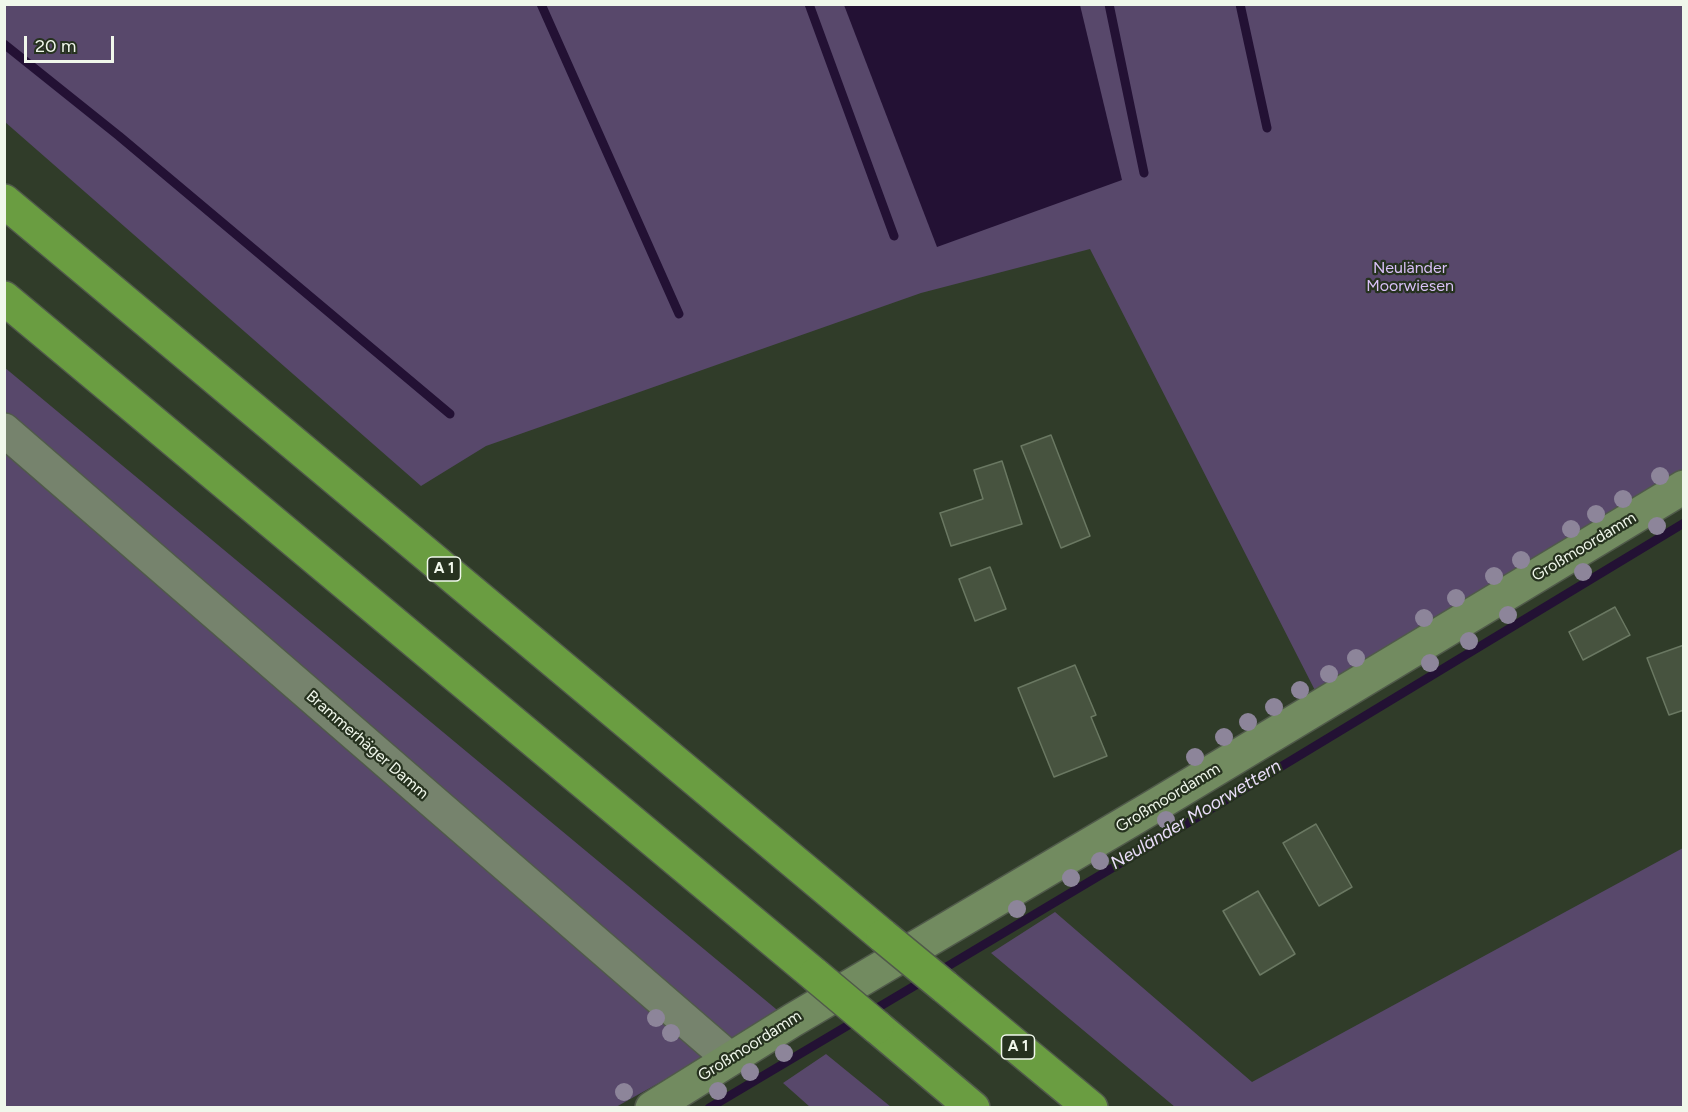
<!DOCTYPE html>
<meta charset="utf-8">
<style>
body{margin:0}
#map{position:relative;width:1688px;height:1112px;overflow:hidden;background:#303c29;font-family:Figtree,sans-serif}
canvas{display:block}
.frame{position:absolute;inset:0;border:6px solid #f0f7eb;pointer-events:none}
.scale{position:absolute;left:24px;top:36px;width:90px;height:27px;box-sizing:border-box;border:3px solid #f0f7eb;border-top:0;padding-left:8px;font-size:18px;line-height:21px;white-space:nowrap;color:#f0f7eb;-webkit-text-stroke:4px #26321f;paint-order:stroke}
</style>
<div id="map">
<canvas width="1688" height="1112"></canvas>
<div class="frame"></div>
<div class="scale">20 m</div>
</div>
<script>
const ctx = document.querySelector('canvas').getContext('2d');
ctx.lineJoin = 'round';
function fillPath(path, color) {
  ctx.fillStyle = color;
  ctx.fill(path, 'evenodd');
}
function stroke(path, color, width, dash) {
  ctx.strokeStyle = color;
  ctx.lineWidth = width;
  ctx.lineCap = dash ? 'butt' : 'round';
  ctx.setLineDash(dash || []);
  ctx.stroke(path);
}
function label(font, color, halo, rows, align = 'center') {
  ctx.font = font + ' Figtree,sans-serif';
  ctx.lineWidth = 4.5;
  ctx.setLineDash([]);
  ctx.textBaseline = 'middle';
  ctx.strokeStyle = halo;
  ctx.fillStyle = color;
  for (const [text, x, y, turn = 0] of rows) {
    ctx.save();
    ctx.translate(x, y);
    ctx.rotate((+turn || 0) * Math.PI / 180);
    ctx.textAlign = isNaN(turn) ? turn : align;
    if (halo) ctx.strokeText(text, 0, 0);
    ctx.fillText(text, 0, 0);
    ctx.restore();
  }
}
fillPath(new Path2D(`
 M 5,5 L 1683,5 L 1683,503 L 1325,710 L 1090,249 L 921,293 L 486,446 L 421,486 L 5,122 Z
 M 4,367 L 782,1014 L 616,1107 L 5,1107 Z
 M 1683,848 L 1683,1107 L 1175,1107 L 991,953 L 1055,912 L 1252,1082 Z
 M 826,1054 L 891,1107 L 810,1107 L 783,1083 Z`), '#58486b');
fillPath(new Path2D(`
 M 844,5 L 1080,5 L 1122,180 L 937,247 Z`), '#231134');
stroke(new Path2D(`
 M 541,4 L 679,314
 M 809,4 L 894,236
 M 1109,4 L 1144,173
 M 1240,4 L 1267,128
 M 4,44 L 119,136 L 450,414
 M 938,972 L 1201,815 L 1684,523
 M 709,1108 L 926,979`), '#231134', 9);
const building = new Path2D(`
 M 1051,435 L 1090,536 L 1061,548 L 1021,446 Z
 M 1002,461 L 1022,524 L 951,546 L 940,513 L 983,499 L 974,470 Z
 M 990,567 L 1006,609 L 975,621 L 959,579 Z
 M 1615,607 L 1630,635 L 1583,660 L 1569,632 Z
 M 1684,645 L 1684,710 L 1669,715 L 1647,658 Z
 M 1075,665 L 1096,715 L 1091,717 L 1107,756 L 1054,777 L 1018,688 Z
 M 1316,824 L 1352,887 L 1319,906 L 1283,843 Z
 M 1258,891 L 1295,954 L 1260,975 L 1223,911 Z`);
fillPath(building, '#47533f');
stroke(building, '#6a7862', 1.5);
const street = new Path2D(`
 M 4,430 L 730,1059`);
const secondary = new Path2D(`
 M 652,1108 L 793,1020 L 1153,807 L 1684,487`);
const highway = new Path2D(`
 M 4,201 L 883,936
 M 4,298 L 815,975
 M 945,987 L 1091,1108
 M 877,1027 L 973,1108`);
stroke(street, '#505a4a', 36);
stroke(secondary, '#505a4a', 36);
stroke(highway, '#505a4a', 36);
stroke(street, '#76836d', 33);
stroke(secondary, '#728b60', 33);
stroke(highway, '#6a9d41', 33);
const highwayBridge = new Path2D(`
 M 883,936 L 945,987
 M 815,975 L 877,1027`);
stroke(highwayBridge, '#505a4a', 36, []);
stroke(highwayBridge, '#6a9d41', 33);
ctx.fillStyle = '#8d859a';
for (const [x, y] of [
 [1660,476],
 [1623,499],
 [1596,514],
 [1657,526],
 [1571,529],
 [1521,560],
 [1583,572],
 [1494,576],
 [1456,598],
 [1508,615],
 [1424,618],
 [1469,641],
 [1356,658],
 [1430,663],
 [1329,674],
 [1300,690],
 [1274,707],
 [1248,722],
 [1224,737],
 [1195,757],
 [1166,820],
 [1100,861],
 [1071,878],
 [1017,909],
 [656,1018],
 [671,1033],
 [784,1053],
 [750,1072],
 [718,1091],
 [624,1092]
]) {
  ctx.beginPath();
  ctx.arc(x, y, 9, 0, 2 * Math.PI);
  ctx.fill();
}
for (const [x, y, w] of [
 [444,569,33],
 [1018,1047,33]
]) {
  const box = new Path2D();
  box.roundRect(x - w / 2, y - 12, w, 24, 4.5);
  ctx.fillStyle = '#26321f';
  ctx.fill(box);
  stroke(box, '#f0f7eb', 1.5);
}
label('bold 15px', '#f0f7eb', null, [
 ["A 1",444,569],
 ["A 1",1018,1047]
]);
label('16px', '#d9c1f7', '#26321f', [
 ["Neuländer",1410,268],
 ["Moorwiesen",1410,286]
]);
label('16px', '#f0f7eb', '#26321f', [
 ["Großmoordamm",1584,547,-31],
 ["Brammerhäger Damm",367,745,41],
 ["Großmoordamm",1168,798,-31],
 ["Großmoordamm",750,1046,-32]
]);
label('italic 18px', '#e9ddf9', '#26321f', [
 ["Neuländer Moorwettern",1196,815,-31]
]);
</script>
